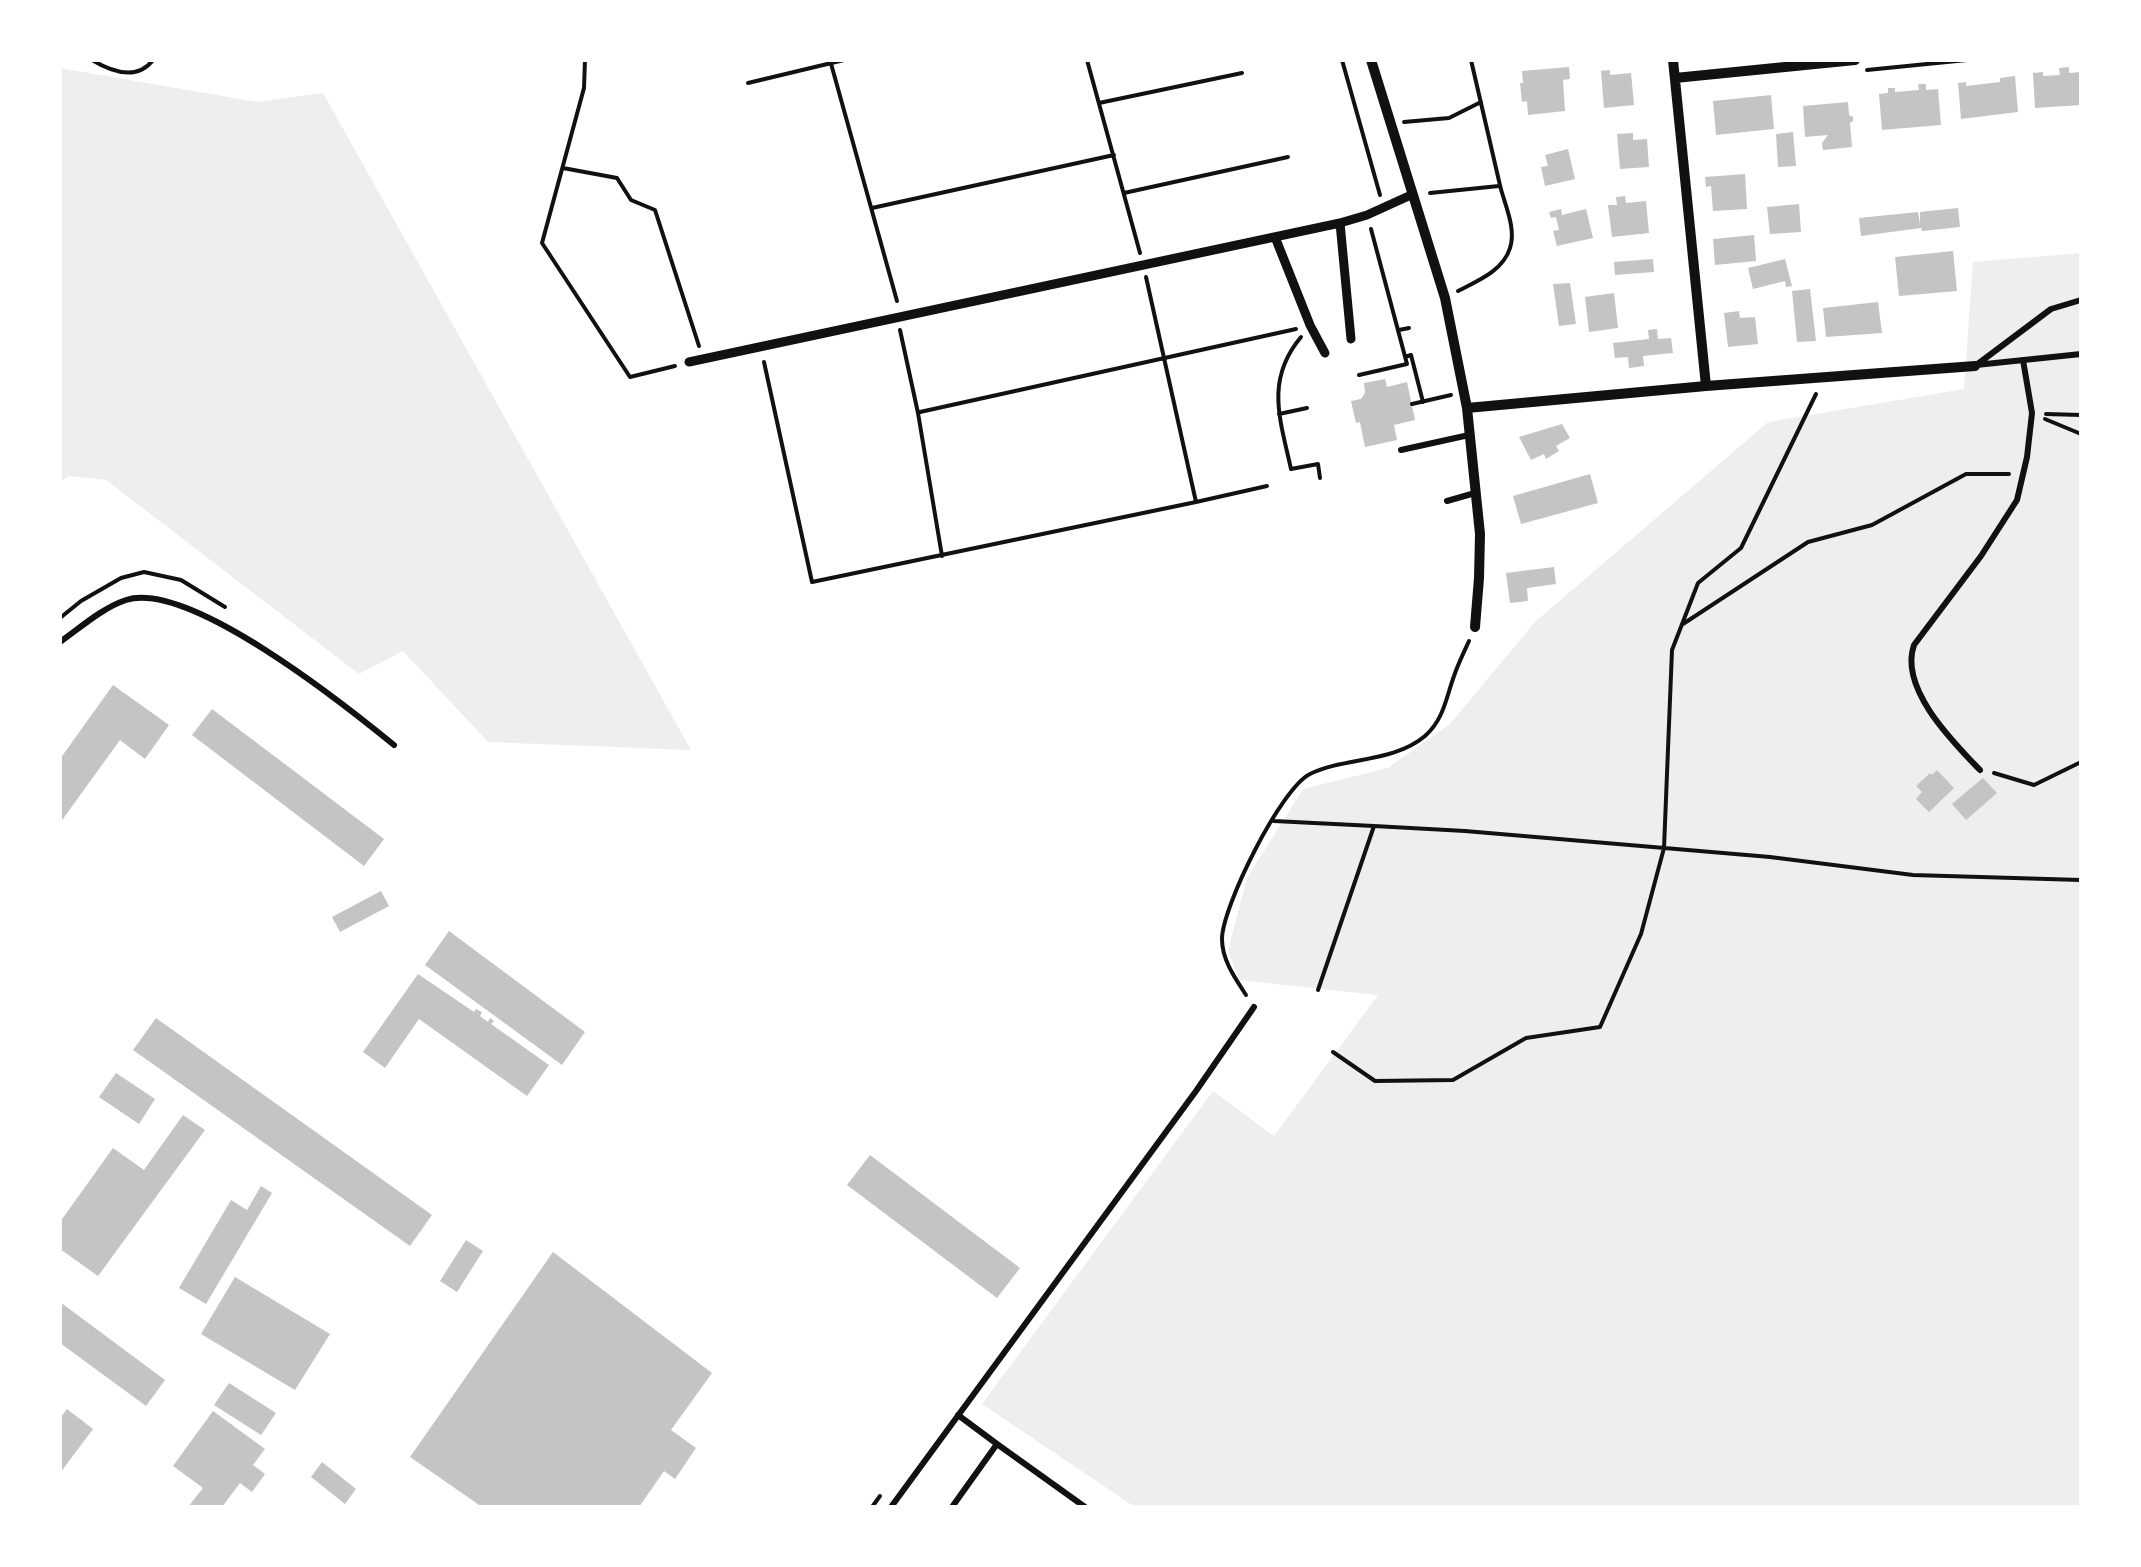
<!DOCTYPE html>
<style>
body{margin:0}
#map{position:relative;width:2141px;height:1567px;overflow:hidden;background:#fff;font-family:Commissioner,sans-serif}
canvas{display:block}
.frame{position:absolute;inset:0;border:62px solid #fff;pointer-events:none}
</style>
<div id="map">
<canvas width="2141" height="1567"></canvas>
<div class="frame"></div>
</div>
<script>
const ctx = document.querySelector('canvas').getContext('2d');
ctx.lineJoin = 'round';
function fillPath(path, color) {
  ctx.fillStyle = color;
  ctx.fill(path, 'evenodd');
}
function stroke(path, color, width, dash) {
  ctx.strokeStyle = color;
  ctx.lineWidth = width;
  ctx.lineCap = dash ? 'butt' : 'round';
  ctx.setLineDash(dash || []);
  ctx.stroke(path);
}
fillPath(new Path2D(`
 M 60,68 L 257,102 L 323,93 L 691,750 L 488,742 L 403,651 L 359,674 L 106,480 L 69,476 L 60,482 Z
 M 2081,253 L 2081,1507 L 1135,1507 L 982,1404 L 1213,1091 L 1274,1136 L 1378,995 L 1239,980 L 1228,950 L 1247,878 L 1303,789 L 1388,768 L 1450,724 L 1536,621 L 1768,422 L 1964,389 L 1973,262 Z`), '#eee');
fillPath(new Path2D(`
 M 1569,67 L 1570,79 L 1563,80 L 1565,111 L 1528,115 L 1527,101 L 1522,102 L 1520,83 L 1523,83 L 1522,71 Z
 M 2069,67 L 2069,73 L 2081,72 L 2081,105 L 2035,108 L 2033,73 L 2043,72 L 2043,76 L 2060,75 L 2059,68 Z
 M 1610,70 L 1610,75 L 1631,73 L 1634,105 L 1604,108 L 1601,71 Z
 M 2015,76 L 2018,112 L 1961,119 L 1958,83 L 1966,82 L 1966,86 L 2000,82 L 2000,78 Z
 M 1918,84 L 1926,84 L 1926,90 L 1938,89 L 1941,125 L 1882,130 L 1879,94 L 1888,93 L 1888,88 L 1895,88 L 1895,92 L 1919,90 Z
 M 1771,95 L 1774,129 L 1716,135 L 1713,101 Z
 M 1848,102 L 1849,115 L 1853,117 L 1853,121 L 1850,123 L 1852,147 L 1823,150 L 1822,143 L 1828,135 L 1805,137 L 1803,106 Z
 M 1793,132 L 1796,166 L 1778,167 L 1776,134 Z
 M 1633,133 L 1633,140 L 1647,139 L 1649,167 L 1620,169 L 1617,134 Z
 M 1568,149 L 1575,179 L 1545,186 L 1541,167 L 1548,166 L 1545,155 Z
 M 1745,174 L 1747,209 L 1713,211 L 1711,186 L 1706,187 L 1705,177 Z
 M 1625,196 L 1626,203 L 1646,201 L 1649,233 L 1612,237 L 1608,205 L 1617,205 L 1616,197 Z
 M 1799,204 L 1801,232 L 1770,234 L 1767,207 Z
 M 1958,208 L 1960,227 L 1922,231 L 1921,228 L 1861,236 L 1859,218 L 1918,212 L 1920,224 L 1920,212 Z
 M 1561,209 L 1562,215 L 1586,209 L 1593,238 L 1557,246 L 1553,231 L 1559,230 L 1556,217 L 1551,218 L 1549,212 Z
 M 1754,235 L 1756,261 L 1715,265 L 1713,239 Z
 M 1953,251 L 1957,291 L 1899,296 L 1895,257 Z
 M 1653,259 L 1654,272 L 1615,275 L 1614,262 Z
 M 1785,259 L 1792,286 L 1786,287 L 1785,281 L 1753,289 L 1748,268 Z
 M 1570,283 L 1576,324 L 1559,326 L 1553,284 Z
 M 1810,289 L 1816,341 L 1797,342 L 1792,291 Z
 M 1614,293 L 1618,328 L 1589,332 L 1585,297 Z
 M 1878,302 L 1882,333 L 1826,337 L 1823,308 Z
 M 1739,311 L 1740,318 L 1755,317 L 1758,344 L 1728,347 L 1724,313 Z
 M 1657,329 L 1658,339 L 1671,338 L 1673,353 L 1643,356 L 1644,366 L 1629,368 L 1628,357 L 1615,358 L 1613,343 L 1649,339 L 1648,330 Z
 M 1385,379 L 1387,387 L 1407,382 L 1415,420 L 1394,425 L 1397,440 L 1365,447 L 1360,422 L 1356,423 L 1351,401 L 1361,399 L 1365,393 L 1364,383 Z
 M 1562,424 L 1570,438 L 1556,446 L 1559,451 L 1546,459 L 1544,454 L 1531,460 L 1519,437 Z
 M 1590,474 L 1598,503 L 1521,524 L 1513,496 Z
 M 1554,567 L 1556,584 L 1527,588 L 1528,601 L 1510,603 L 1506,573 Z
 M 113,685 L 169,725 L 145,759 L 120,740 L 60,823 L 60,759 Z
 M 212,709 L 384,839 L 364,866 L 192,735 Z
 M 1937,770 L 1954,788 L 1929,812 L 1916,799 L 1922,792 L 1916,786 L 1930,773 L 1932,775 Z
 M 1983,778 L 1997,793 L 1966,820 L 1952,804 Z
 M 381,891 L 389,906 L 340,932 L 332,917 Z
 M 449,931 L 585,1032 L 562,1065 L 425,965 Z
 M 418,974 L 474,1012 L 476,1009 L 482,1012 L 480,1016 L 488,1022 L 490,1018 L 494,1021 L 491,1024 L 549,1065 L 527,1096 L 419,1019 L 385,1068 L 363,1052 Z
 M 156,1018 L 432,1215 L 410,1246 L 133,1050 Z
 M 116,1073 L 155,1099 L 139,1124 L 99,1097 Z
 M 183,1115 L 205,1130 L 98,1276 L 60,1249 L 60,1222 L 113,1148 L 144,1170 Z
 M 870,1155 L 1020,1268 L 997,1298 L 847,1185 Z
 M 261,1186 L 272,1193 L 206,1304 L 179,1288 L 231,1200 L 247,1210 Z
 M 466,1240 L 483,1251 L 457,1292 L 440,1281 Z
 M 553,1252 L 712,1373 L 671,1430 L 696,1448 L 675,1479 L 664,1471 L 639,1507 L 482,1507 L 410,1457 Z
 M 235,1277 L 330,1334 L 295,1390 L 201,1334 Z
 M 60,1302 L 165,1380 L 146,1406 L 60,1343 Z
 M 229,1383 L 276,1413 L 261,1435 L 214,1405 Z
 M 67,1409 L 93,1429 L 60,1473 L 60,1418 Z
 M 213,1411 L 265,1449 L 253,1465 L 265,1474 L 252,1492 L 240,1483 L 222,1507 L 188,1507 L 203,1488 L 173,1466 Z
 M 322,1462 L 356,1489 L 345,1504 L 311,1477 Z`), '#c4c4c4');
stroke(new Path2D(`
 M 92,60 C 112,72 137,81 153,60
 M 585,60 L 584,88 L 542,243 L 630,377 L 675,366
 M 830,60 L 897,301
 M 1087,60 L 1140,253
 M 1342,60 L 1380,195
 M 1867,70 L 1967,60
 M 748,83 L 844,60
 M 1099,103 L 1242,73
 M 1404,122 L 1449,118 L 1481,102
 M 563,168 L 617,178 L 631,200 L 655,210 L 699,346
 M 1124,193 L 1288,157
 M 1430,193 L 1499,186
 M 872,208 L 1114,155
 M 1146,277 L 1196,502
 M 1458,291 C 1477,281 1503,271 1510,248 C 1517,227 1503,202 1499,181 C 1490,141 1480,100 1471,60
 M 900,330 L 918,413 L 942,556
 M 1399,330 L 1409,328
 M 1301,337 C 1265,380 1280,419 1291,469 L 1318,464 L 1320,478
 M 1405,357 L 1411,355 L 1423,402
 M 764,362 L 812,582 L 1196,502 L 1267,486
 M 1359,375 L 1407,364 L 1371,229
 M 1412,404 L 1451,395
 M 920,412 L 1296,329
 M 1279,414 L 1307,408
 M 2046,414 L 2081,415
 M 2045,419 L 2081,434
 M 60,618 L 81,601 L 121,578 L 144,572 L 181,580 L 225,607
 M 1683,624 L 1808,542 L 1872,525 L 1966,474 L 2009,474
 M 1994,773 L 2034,785 L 2081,762
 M 1274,821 L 1374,826
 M 1318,990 L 1374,826 L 1465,831 L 1770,857 L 1913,875 L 2081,880
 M 1246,995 C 1235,978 1222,960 1222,939 C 1222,907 1281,788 1310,774 C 1344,757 1393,763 1425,736 C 1444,719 1446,698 1454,676 C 1458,664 1464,652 1469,641
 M 1333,1052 L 1375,1081 L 1453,1080 L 1526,1038 L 1600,1027 L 1641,934 L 1664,848 L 1672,650 L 1698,583 L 1741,548 L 1816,394
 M 872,1507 L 880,1496`), '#111', 4);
stroke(new Path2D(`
 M 1976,365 L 2081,354
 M 1975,366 L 2051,309 L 2081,300
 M 1401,450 L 1469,435
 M 1447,501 L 1475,493
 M 60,642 C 80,628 102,608 126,600 C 189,580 345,705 394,745
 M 1980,770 C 1952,741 1899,688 1914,645 L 1981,556 L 2017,500 L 2027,457 L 2032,413 L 2023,360
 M 997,1444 L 1085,1507
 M 891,1507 L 1196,1091 L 1254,1007
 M 952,1507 L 997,1444 L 958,1415`), '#111', 6);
stroke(new Path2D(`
 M 1340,223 L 1351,339
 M 1275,237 L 1310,325 L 1325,353
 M 689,362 L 1340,223 L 1367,215 L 1411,195`), '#111', 9);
stroke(new Path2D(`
 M 1371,60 L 1445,298 L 1467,408 L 1480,534 L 1479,578 L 1475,627
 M 1673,60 L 1706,386
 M 1675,78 L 1855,60
 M 1467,408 L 1706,386 L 1975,366`), '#111', 10);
</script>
